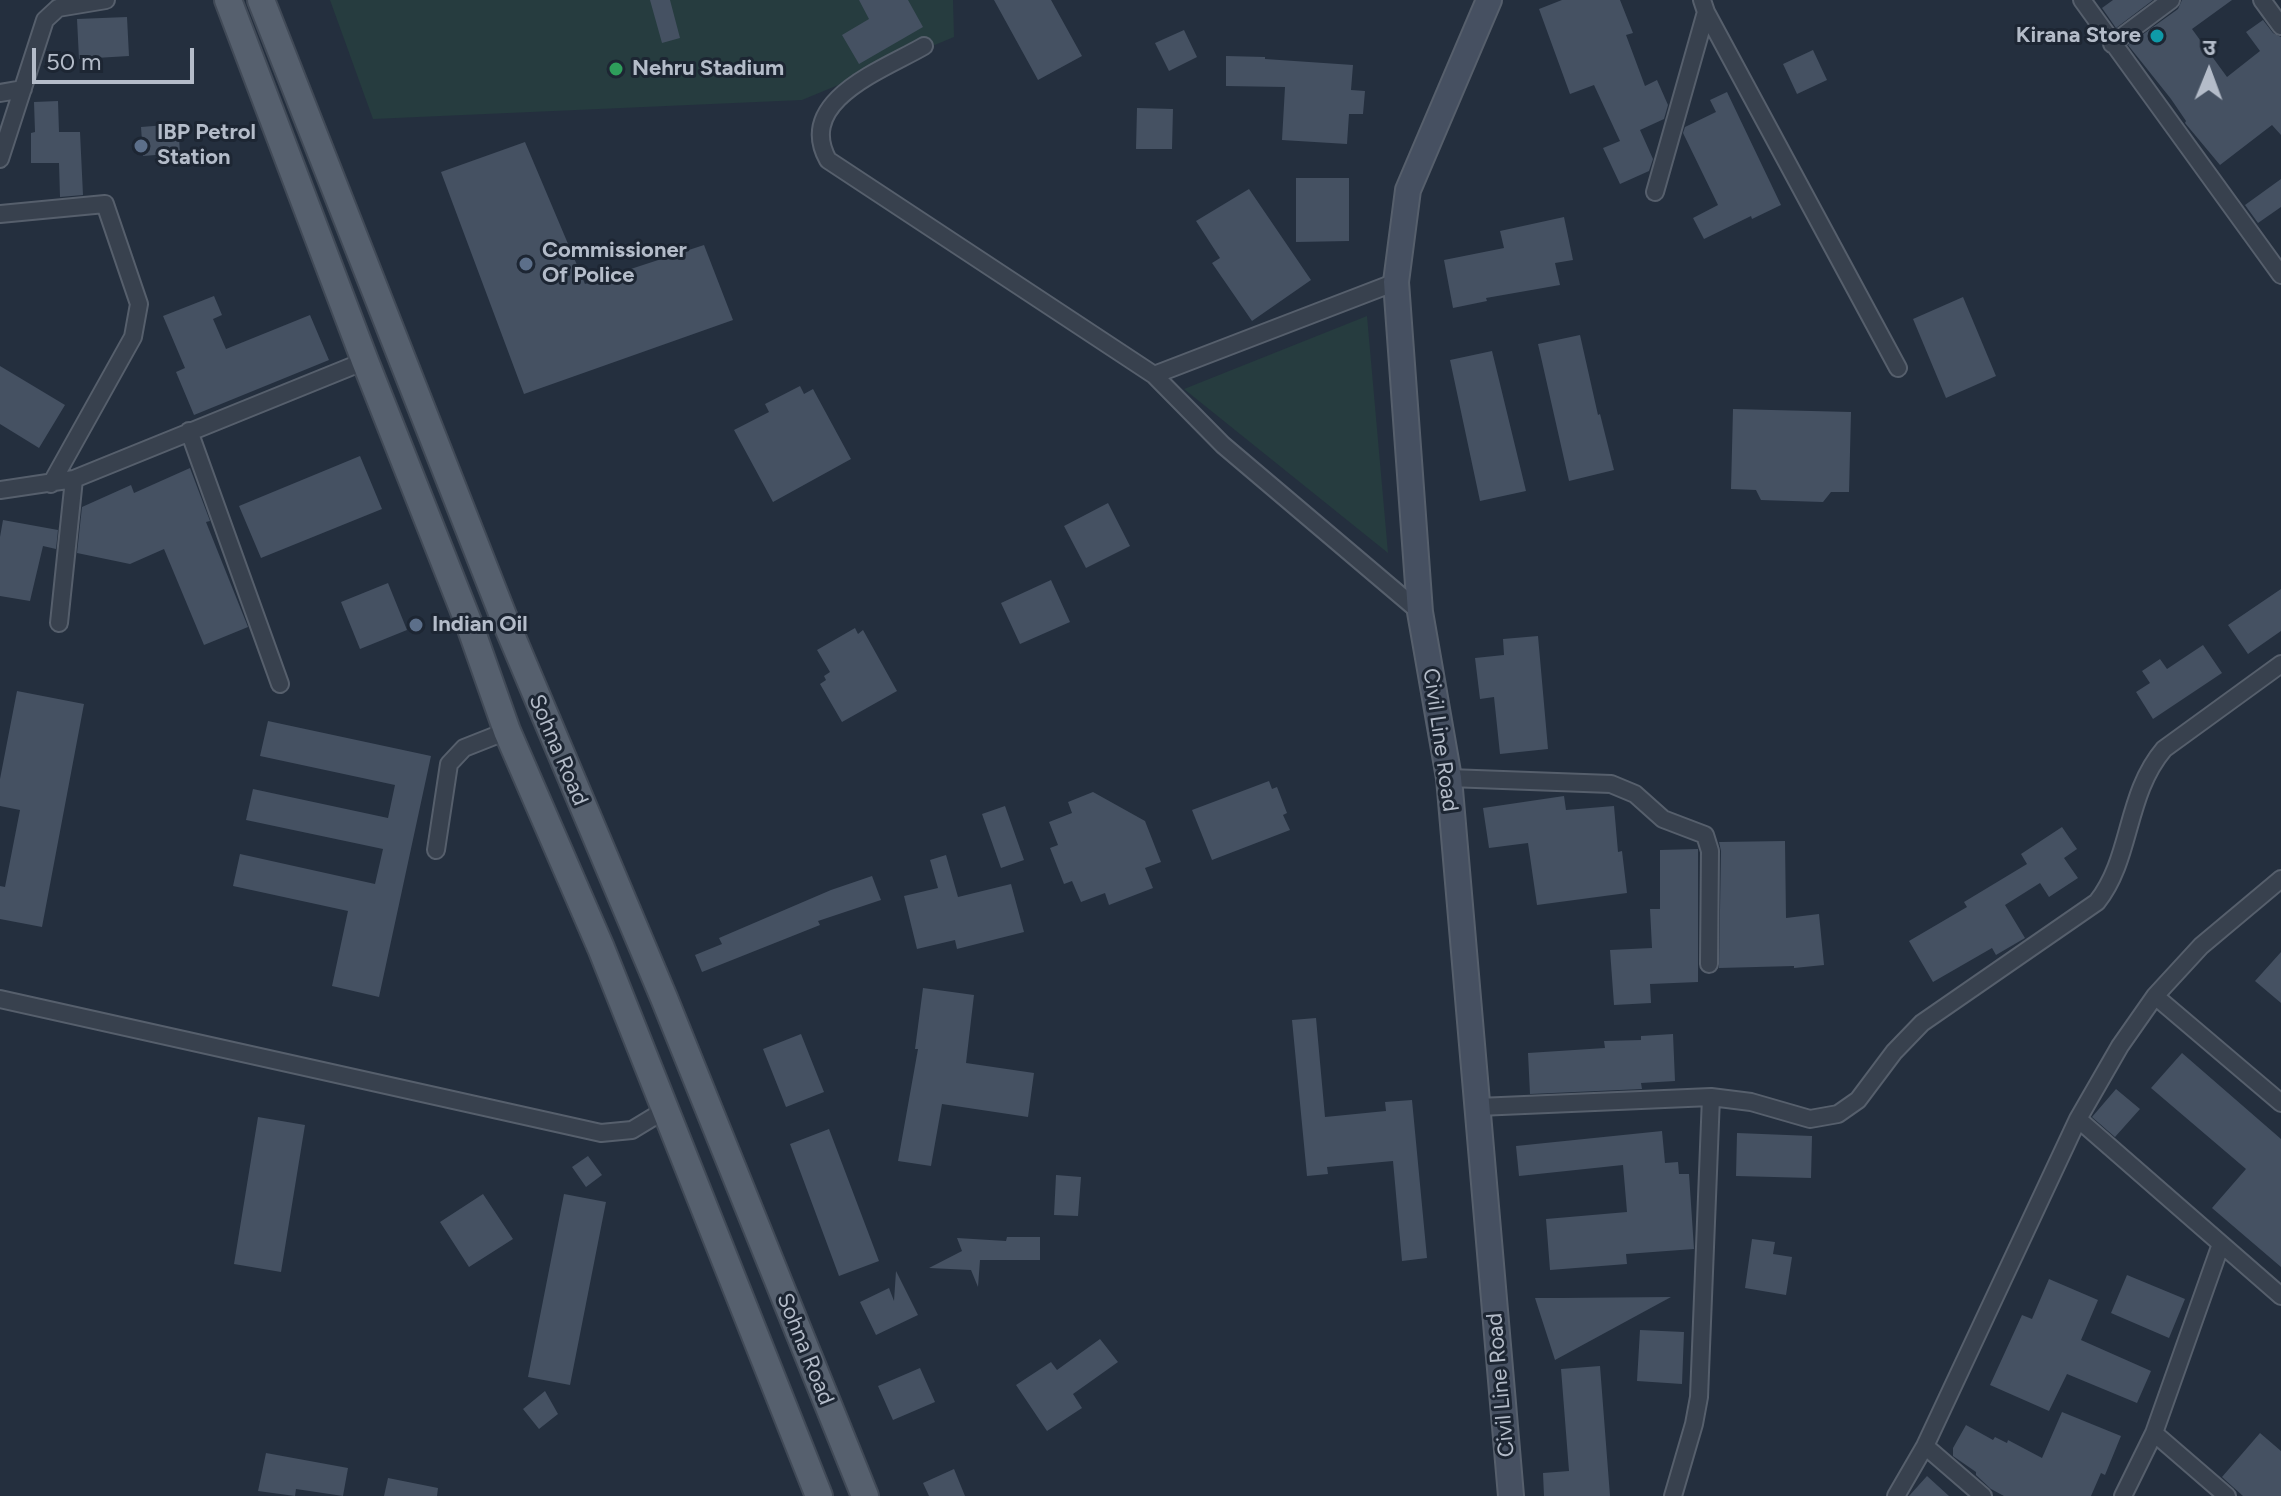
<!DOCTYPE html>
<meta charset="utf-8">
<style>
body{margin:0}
#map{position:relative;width:2281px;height:1496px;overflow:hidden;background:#242f3e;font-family:Figtree,"Noto Sans Devanagari",sans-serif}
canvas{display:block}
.north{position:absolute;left:2169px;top:32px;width:80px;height:80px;-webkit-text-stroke:6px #1d2633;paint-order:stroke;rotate:1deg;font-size:22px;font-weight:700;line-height:32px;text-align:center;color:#b4bcc9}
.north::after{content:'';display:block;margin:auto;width:28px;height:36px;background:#b4bcc9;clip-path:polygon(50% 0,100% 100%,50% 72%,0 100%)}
.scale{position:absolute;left:32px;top:48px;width:162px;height:36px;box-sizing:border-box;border:4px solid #b4bcc9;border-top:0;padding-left:10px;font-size:24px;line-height:28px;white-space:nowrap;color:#b4bcc9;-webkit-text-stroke:6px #1d2633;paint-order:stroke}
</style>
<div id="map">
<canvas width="2281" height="1496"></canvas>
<div class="north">उ</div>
<div class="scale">50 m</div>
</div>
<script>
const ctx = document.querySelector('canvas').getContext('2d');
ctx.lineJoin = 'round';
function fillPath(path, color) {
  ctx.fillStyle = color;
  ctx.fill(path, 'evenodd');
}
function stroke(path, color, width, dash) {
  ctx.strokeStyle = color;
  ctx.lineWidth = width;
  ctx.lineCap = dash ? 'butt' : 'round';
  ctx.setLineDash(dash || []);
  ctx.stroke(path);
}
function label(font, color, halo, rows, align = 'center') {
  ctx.font = font + ' Figtree,sans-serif';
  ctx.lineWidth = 6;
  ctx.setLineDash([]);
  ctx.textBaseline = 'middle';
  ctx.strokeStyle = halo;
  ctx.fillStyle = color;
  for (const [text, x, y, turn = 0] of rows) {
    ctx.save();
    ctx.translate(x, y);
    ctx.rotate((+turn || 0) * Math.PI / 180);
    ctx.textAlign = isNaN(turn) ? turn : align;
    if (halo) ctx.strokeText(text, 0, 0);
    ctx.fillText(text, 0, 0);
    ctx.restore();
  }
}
fillPath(new Path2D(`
 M 330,0 L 953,0 L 954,37 L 802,100 L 373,119 Z
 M 1367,316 L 1388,553 L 1184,389 Z`), '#263c3f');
fillPath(new Path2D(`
 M 650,0 L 670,0 L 680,38 L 662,43 Z
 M 859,0 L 908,0 L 923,27 L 859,64 L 842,35 L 869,19 Z
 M 994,0 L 1051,0 L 1082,56 L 1038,80 Z
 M 1562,0 L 1620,0 L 1633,33 L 1626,35 L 1645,86 L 1657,80 L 1668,105 L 1664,119 L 1640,130 L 1653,159 L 1649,171 L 1620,184 L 1603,148 L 1620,141 L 1594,85 L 1570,94 L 1539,9 Z
 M 2113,0 L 2153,0 L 2116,28 L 2102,8 Z
 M 2182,0 L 2232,0 L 2192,29 L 2227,77 L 2260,51 L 2246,32 L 2263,20 L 2273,33 L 2281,37 L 2281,135 L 2272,125 L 2220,165 L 2185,123 L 2186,121 L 2171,99 L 2128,45 L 2178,9 Z
 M 127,17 L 129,56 L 79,59 L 77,19 Z
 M 1184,30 L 1197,57 L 1169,71 L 1155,43 Z
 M 1813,50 L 1827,80 L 1797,94 L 1783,64 Z
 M 1226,56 L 1265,57 L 1265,59 L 1353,65 L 1351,90 L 1365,91 L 1363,114 L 1349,114 L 1347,144 L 1282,140 L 1285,87 L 1226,86 Z
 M 1727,92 L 1781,205 L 1752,219 L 1751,216 L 1704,239 L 1693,218 L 1718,205 L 1683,133 L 1685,127 L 1716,112 L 1710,100 Z
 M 58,101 L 59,132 L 80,132 L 83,195 L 60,197 L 59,163 L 31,163 L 31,133 L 35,132 L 34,102 Z
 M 1137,108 L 1173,109 L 1172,149 L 1136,149 Z
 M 178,124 L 180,153 L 143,156 L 141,127 Z
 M 525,142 L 585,284 L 704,245 L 733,320 L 524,394 L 441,172 Z
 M 1296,178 L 1349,178 L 1349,241 L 1296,242 Z
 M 2281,179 L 2281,207 L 2258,223 L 2245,205 Z
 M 1249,189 L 1311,280 L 1252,321 L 1212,263 L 1220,258 L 1196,221 Z
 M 1564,217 L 1573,260 L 1555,263 L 1560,285 L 1486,298 L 1487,301 L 1453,308 L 1444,260 L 1504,248 L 1500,231 Z
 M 214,296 L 222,315 L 213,319 L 226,349 L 310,315 L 329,360 L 194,415 L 176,372 L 185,368 L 163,316 Z
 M 1963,297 L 1996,376 L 1946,398 L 1913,319 Z
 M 1580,335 L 1598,415 L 1600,414 L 1614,470 L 1569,481 L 1538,344 Z
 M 1492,351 L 1526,491 L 1480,501 L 1450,360 Z
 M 0,366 L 65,405 L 39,448 L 0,424 Z
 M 800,386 L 804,394 L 813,389 L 851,459 L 773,502 L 734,430 L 769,412 L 765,404 Z
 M 1733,409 L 1851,412 L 1849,492 L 1831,492 L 1823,502 L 1761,500 L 1756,490 L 1731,489 Z
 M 360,456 L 382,509 L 261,558 L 239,506 Z
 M 190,468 L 210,521 L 206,522 L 248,627 L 204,645 L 164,549 L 130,564 L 77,553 L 82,507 L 131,485 L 134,493 Z
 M 1108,503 L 1130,546 L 1086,568 L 1064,526 Z
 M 3,520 L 58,530 L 56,549 L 43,546 L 30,601 L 0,596 L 0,537 Z
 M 1051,580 L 1070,622 L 1020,644 L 1001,603 Z
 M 388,583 L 407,630 L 360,649 L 341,602 Z
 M 2281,589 L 2281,631 L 2248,654 L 2228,625 Z
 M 855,628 L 858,634 L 863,630 L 897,691 L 842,722 L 820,684 L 826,680 L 824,676 L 830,672 L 817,650 Z
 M 1538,636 L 1548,749 L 1500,754 L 1494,697 L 1480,699 L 1475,658 L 1504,655 L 1503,639 Z
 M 2203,645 L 2222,673 L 2153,719 L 2136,692 L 2150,683 L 2142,671 L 2160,659 L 2167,669 Z
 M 17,691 L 84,704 L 42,927 L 0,919 L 0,886 L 5,887 L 20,810 L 0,806 L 0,779 Z
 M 268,721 L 431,756 L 379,997 L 332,986 L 348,911 L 233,886 L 240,854 L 375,884 L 383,849 L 246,820 L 253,789 L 388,818 L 395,785 L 260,756 Z
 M 1269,781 L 1272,789 L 1277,787 L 1287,813 L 1283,815 L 1290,830 L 1212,860 L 1192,810 Z
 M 1093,792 L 1145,821 L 1161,862 L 1145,868 L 1153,888 L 1109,905 L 1105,893 L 1081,902 L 1072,881 L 1064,884 L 1050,848 L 1058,845 L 1049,822 L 1072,813 L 1068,802 Z
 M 1564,796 L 1566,810 L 1614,806 L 1618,852 L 1622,851 L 1627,893 L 1537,905 L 1528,843 L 1489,848 L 1483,808 Z
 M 1005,806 L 1024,860 L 1001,868 L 982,814 Z
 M 2062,827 L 2077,849 L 2064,858 L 2078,878 L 2049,897 L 2040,883 L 2005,905 L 2025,938 L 1996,955 L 1992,948 L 1933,982 L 1909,941 L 1967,907 L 1964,902 L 2027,864 L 2021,854 Z
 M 1785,841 L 1786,918 L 1819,914 L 1824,965 L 1794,968 L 1794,966 L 1719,968 L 1721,851 L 1719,842 Z
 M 1698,849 L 1698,982 L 1650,984 L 1651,1003 L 1614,1005 L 1610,950 L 1652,948 L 1650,909 L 1660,909 L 1660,850 Z
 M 946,855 L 958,897 L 1011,884 L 1024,932 L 957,949 L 955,940 L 917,949 L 904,896 L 938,888 L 930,860 Z
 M 872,876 L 881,900 L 818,921 L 820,925 L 702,972 L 695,955 L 722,944 L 719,938 L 831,890 Z
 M 2281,952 L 2281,1003 L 2255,981 Z
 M 923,988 L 974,995 L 966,1063 L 1034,1073 L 1028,1117 L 942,1104 L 931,1166 L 898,1161 L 918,1049 L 915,1049 Z
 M 1316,1018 L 1325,1117 L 1386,1111 L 1385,1102 L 1412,1100 L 1427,1258 L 1402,1261 L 1393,1161 L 1327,1167 L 1328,1174 L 1307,1176 L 1292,1020 Z
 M 801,1034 L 824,1092 L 786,1107 L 763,1049 Z
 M 1673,1034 L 1675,1081 L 1641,1083 L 1642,1089 L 1530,1094 L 1528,1053 L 1605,1048 L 1604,1041 L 1641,1040 L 1641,1036 Z
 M 2182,1053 L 2281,1139 L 2281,1267 L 2212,1208 L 2246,1169 L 2151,1088 Z
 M 2116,1089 L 2140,1109 L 2115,1137 L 2092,1117 Z
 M 258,1117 L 305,1125 L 281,1272 L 234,1264 Z
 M 829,1129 L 879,1261 L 839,1276 L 790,1144 Z
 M 1662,1131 L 1665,1163 L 1678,1162 L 1679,1174 L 1689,1174 L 1694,1249 L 1626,1254 L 1627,1264 L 1550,1270 L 1546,1219 L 1627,1212 L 1623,1165 L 1519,1176 L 1516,1146 Z
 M 1737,1133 L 1812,1136 L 1811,1178 L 1736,1176 Z
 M 588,1156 L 602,1175 L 586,1187 L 572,1167 Z
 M 1056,1175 L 1081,1177 L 1078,1216 L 1054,1215 Z
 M 483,1194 L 513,1239 L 469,1267 L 440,1222 Z
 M 564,1194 L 606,1202 L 570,1385 L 528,1377 Z
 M 1007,1237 L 1040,1237 L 1040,1260 L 980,1260 L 978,1287 L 971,1270 L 929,1268 L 962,1251 L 957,1238 L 1006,1241 Z
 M 1752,1239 L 1775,1242 L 1773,1254 L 1792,1257 L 1786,1295 L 1745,1288 Z
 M 896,1271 L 918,1315 L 876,1335 L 860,1302 L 889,1288 L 894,1301 Z
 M 2127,1275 L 2185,1299 L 2169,1338 L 2111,1313 Z
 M 2049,1279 L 2098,1300 L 2081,1340 L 2151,1371 L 2137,1403 L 2067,1374 L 2049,1411 L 1990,1385 L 2022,1315 L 2032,1319 Z
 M 1671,1297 L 1555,1360 L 1535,1298 L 1561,1298 Z
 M 1640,1330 L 1684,1332 L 1682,1384 L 1637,1381 Z
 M 1100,1339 L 1118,1362 L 1073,1394 L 1082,1408 L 1047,1431 L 1016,1385 L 1051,1362 L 1057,1370 Z
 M 1600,1366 L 1610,1496 L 1544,1496 L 1543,1473 L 1569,1471 L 1561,1369 Z
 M 920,1368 L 935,1402 L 893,1420 L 878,1386 Z
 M 545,1391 L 558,1414 L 539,1429 L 523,1409 Z
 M 2062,1412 L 2121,1436 L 2105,1475 L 2101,1473 L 2091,1496 L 2004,1496 L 1991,1489 L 1976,1475 L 1976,1472 L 1953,1456 L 1953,1448 L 1966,1425 L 1993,1440 L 1995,1437 L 2007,1443 L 2008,1440 L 2042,1458 Z
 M 2260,1433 L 2281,1451 L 2281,1496 L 2243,1496 L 2222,1477 Z
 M 266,1453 L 348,1468 L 343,1496 L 296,1489 L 295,1496 L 258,1491 Z
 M 954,1469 L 965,1496 L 929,1496 L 923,1483 Z
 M 1927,1476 L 1949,1496 L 1909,1496 Z
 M 388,1478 L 438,1488 L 437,1496 L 384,1496 Z`), '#455162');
const street = new Path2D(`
 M 1702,0 L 1706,12 L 1898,368
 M 2082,0 L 2281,275
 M 2262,0 L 2281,26
 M 2112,44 L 2171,0
 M 924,46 C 885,69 795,100 828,160 L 1154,375 L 1223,445 L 1420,612
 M 0,93 L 23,89
 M 0,159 L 45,20 L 58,8 L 106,0
 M 1655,192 L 1706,12
 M 0,214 L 105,204 L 139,304 L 133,337 L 51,484
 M 1154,375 L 1396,282
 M 189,431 L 280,684
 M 0,490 L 74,479 L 365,361
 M 59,623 L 74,479
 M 1449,778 L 1611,784 L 1635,794 L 1663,819 L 1705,835 L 1710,851 L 1709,964
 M 436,850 L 449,764 L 464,748 L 507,731
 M 2155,996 L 2281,1103
 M 0,999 L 601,1133 L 632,1130 L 665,1110
 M 1478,1107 L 1711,1097 L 1751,1102 L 1810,1119 L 1838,1114 L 1858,1100 L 1894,1052 L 1922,1023 L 2097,902 C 2132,858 2125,795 2164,749 L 2281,664
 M 2078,1119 L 2281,1296
 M 2154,1433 L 2227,1496
 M 1925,1446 L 1983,1496
 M 1673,1496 L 1694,1424 L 1699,1397 L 1711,1097
 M 1896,1496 L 1925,1446 L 2078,1119 L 2120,1046 L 2155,996 L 2201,946 L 2281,879
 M 2123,1496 L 2154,1433 L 2221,1244`);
const secondary = new Path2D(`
 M 1489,0 L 1408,190 L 1396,282 L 1420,612 L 1449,778 L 1511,1496`);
const primary = new Path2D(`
 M 228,0 L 365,361 L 471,629 L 507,731 L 601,948 L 819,1496
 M 261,0 L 504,618 L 664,998 L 865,1496`);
stroke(street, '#565f6c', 20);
stroke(secondary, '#565f6c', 28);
stroke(primary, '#414a57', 30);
stroke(street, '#38414e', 16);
stroke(secondary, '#465061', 24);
stroke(primary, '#56606e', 26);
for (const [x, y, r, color] of [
 [2157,36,8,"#0f9aa8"],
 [616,69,8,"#2e9e5b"],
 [141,146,8,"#5c6f8a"],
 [526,264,8,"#5c6f8a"],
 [416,625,8,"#5c6f8a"]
]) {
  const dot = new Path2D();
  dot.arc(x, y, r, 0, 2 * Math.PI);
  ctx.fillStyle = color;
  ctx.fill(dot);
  stroke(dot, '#1d2633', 3);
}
label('bold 22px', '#b4bcc9', '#1d2633', [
 ["Kirana Store",2141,36,"right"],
 ["Nehru Stadium",632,69],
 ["IBP Petrol",157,133],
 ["Station",157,158],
 ["Commissioner",542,251],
 ["Of Police",542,276],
 ["Indian Oil",432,625]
], 'left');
label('22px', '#b4bcc9', '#1d2633', [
 ["Civil Line Road",1440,740,82],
 ["Sohna Road",558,750,67],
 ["Sohna Road",805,1349,68],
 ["Civil Line Road",1501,1385,-95]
]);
</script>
